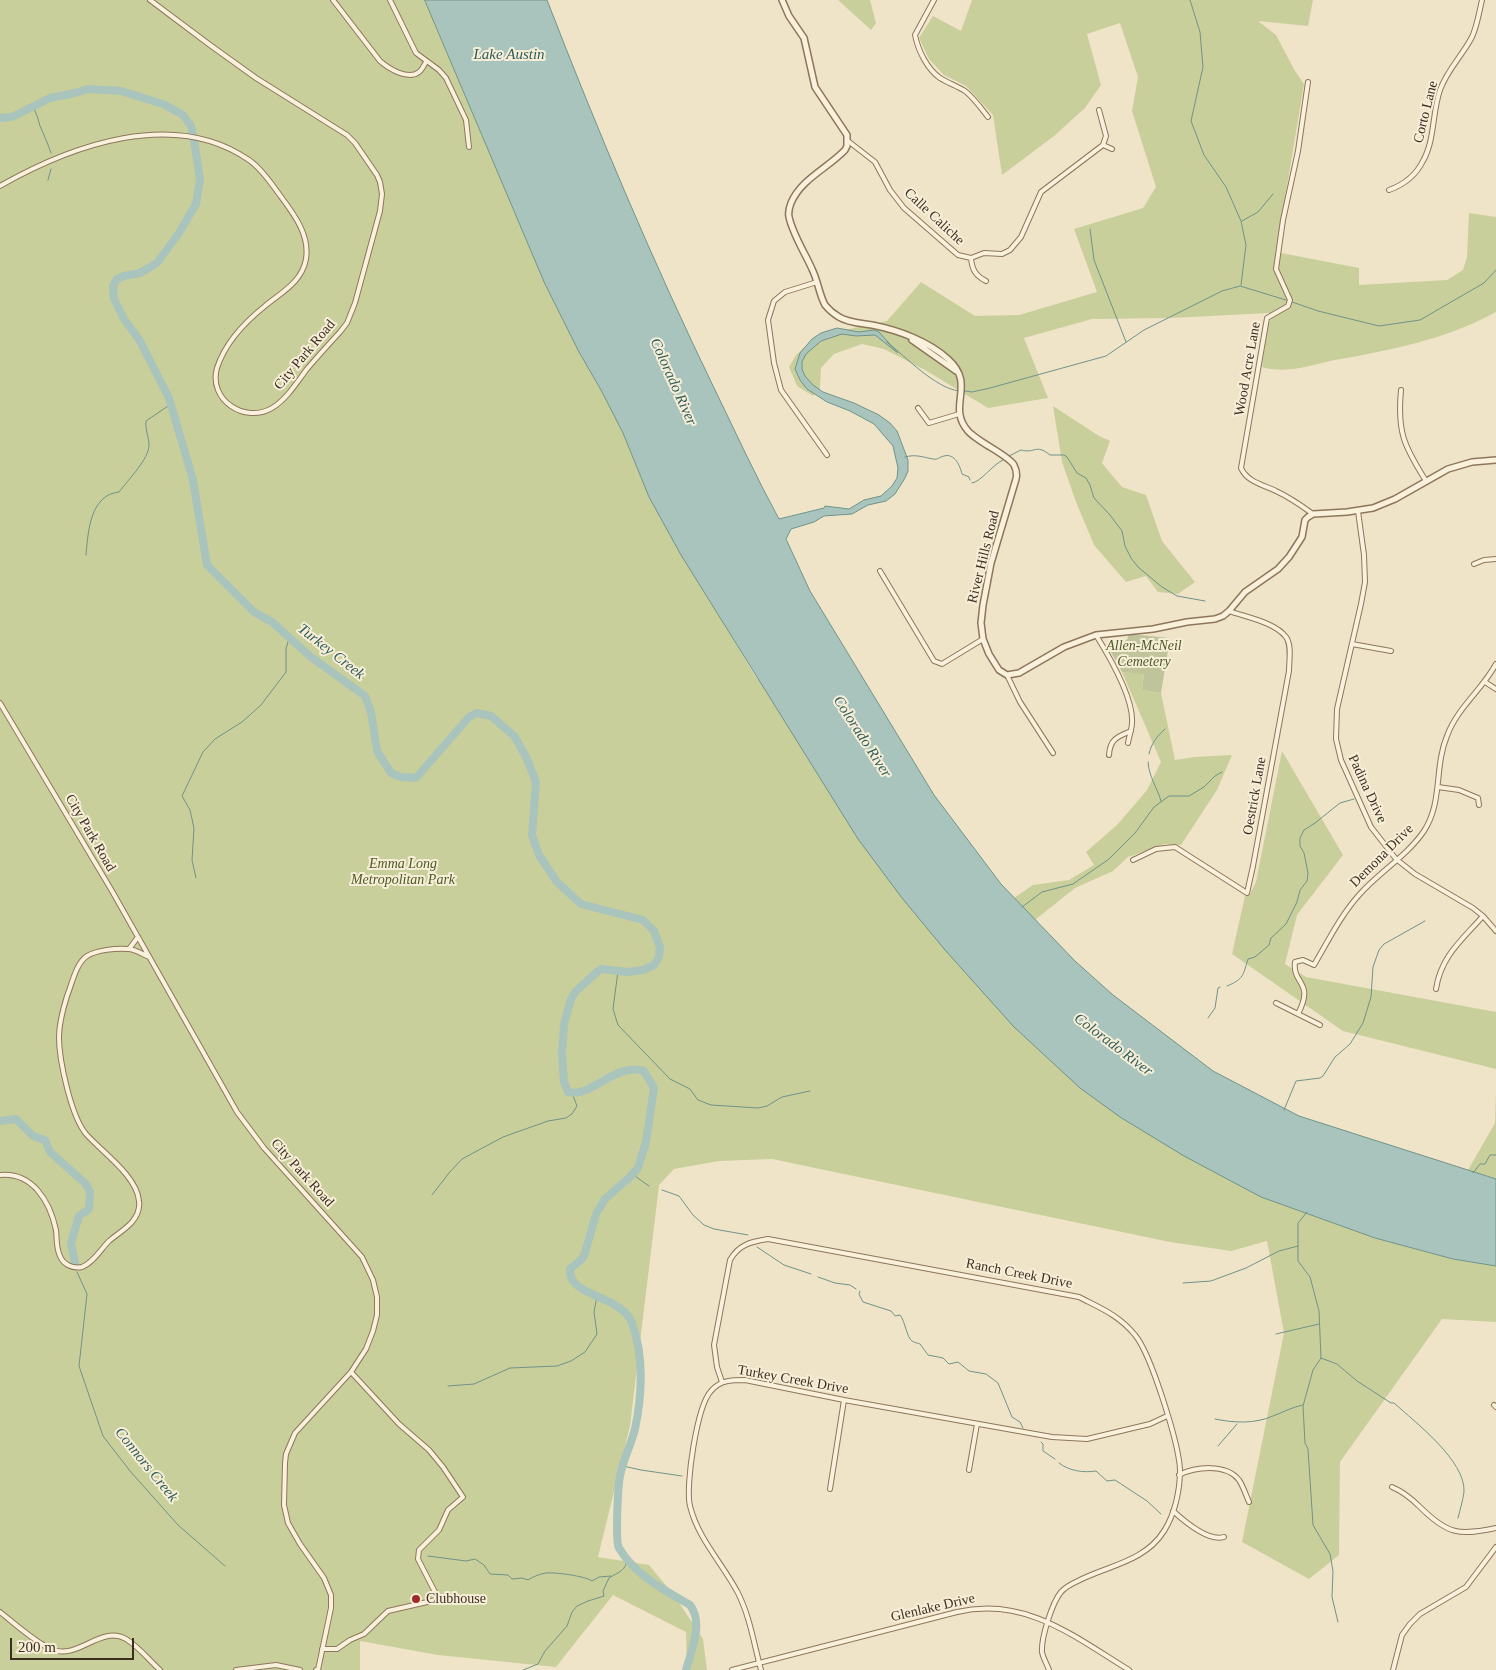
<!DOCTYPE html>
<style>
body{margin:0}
#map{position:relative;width:1496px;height:1670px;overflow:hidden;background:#f0e4c8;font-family:"Times New Roman",serif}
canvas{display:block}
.scale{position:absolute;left:10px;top:1638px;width:124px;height:22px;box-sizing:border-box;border:2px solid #3d2e20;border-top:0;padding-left:6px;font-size:15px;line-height:18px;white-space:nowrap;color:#3d2e20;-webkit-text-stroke:4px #f7eed8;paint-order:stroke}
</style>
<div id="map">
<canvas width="1496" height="1670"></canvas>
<div class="scale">200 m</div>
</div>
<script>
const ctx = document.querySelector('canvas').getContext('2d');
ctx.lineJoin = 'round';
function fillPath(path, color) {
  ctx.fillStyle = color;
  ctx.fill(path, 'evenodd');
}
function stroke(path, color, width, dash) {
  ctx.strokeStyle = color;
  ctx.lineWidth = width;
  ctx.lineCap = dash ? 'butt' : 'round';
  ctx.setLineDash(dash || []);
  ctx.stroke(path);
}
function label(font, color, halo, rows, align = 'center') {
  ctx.font = font + ' "Times New Roman",serif';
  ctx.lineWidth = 4;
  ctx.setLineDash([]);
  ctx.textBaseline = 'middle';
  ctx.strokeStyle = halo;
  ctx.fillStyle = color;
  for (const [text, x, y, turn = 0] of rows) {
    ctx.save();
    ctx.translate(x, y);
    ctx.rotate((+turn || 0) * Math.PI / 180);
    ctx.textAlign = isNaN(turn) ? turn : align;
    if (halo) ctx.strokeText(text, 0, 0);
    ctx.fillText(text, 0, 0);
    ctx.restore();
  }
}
fillPath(new Path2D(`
 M 0,0 L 425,0 L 545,284 L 579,352 L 601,390 L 623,433 L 649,497 L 755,676 L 1261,1197 L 1375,1238 L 1453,1259 L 1496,1266 L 1496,1322 L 1442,1319 L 1340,1462 L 1339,1555 L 1309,1579 L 1242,1542 L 1284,1333 L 1267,1241 L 1231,1251 L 1170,1242 L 772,1159 L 719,1161 L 674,1169 L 659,1185 L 630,1426 L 598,1557 L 649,1565 L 674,1595 L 703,1639 L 707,1670 L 687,1670 L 686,1632 L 613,1595 L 556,1667 L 438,1655 L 360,1641 L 360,1670 L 0,1670 Z
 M 838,0 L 870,0 L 876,23 L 871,30 Z
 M 972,0 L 1313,0 L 1308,26 L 1258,21 L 1276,35 L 1295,71 L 1304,84 L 1276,252 L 1359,268 L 1359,285 L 1447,280 L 1463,270 L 1467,257 L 1469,213 L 1496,217 L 1496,312 C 1446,340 1386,351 1330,361 C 1309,366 1283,374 1262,367 L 1268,324 L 1272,318 L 1269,313 L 1170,318 L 1092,319 L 1024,338 L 1048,398 L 988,408 L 925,370 L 884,349 L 862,344 L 834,354 L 821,368 L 820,388 L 813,396 L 797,386 L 789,367 L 796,355 L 810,342 L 835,332 L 887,321 L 921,282 L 975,316 L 1019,315 L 1097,292 L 1074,229 L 1143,208 L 1156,187 L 1132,111 L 1138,77 L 1120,23 L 1087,34 L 1101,85 L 1085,108 L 1054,136 L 1002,175 L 993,115 L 966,86 L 944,75 L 929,59 L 919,38 L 933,16 L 961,31 Z
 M 1053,406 L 1099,436 L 1110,441 L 1102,463 L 1122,487 L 1146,495 L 1162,541 L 1195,582 L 1178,594 L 1158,592 L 1146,576 L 1126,582 L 1094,545 L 1076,502 L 1062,462 Z
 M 1122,672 L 1144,673 L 1142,690 L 1161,693 L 1175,760 L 1194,757 L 1232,755 L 1217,790 L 1181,845 L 1165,844 L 1128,857 L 1113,871 L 1075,888 L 1035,920 L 1014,898 L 1033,885 L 1069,880 L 1094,865 L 1086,852 L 1117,825 L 1147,790 L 1161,762 Z
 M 1282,751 L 1343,855 L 1297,915 L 1285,964 L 1306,977 L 1496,1012 L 1496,1069 L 1343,1031 L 1232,954 L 1245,896 L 1250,894 L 1256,882 Z
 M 1496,1091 L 1496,1179 L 1468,1170 L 1495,1123 Z`), '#c9cf9b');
fillPath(new Path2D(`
 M 1129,634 L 1170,638 L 1161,693 L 1142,690 L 1144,674 L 1122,672 L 1107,645 L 1127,640 Z`), '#bfc49a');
const water = new Path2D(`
 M 425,0 L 547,0 C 598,132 653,262 715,390 C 736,433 756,477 779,519 L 824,508 L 825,506 L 849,509 L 864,500 L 881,496 L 892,486 L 897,478 L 898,468 L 893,446 L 874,424 L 850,411 L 827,402 L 807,389 L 800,380 L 795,369 L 800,353 L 812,339 L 821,333 L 837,328 L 859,332 L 874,330 L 879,332 L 898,353 L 875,335 L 856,336 L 842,334 L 821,341 L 806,354 L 802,362 L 802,369 L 805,376 L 813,385 L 823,392 L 854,403 L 879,415 L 890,423 L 897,431 L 908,460 L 908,471 L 905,478 L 895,494 L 886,501 L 868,505 L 852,514 L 824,516 L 814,522 L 791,529 L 786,539 L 810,591 L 934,795 L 1001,884 L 1075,961 L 1113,995 L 1213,1071 L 1299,1116 L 1496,1179 L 1496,1266 L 1453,1259 L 1375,1238 L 1261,1197 L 1184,1156 L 1120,1117 L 1080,1088 L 1014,1027 L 945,950 L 902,898 L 858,839 L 681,555 L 649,497 L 623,433 L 601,390 L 579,352 L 545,284 Z`);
fillPath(water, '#a9c4bc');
stroke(water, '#6f938a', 1);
stroke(new Path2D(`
 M 1190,0 L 1200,32 L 1203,67 L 1191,121 L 1204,155 L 1226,187 L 1241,221 L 1246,245 L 1241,285
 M 33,107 C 37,114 38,119 40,126 C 44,135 48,144 51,153
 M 48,180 L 51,169
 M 1242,221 L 1258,212 L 1273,194
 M 1090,229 L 1094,260 L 1126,342
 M 1292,302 L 1318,311 L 1379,326 L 1420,320 L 1484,283 L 1496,270
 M 887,342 C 906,357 935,388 959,391
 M 965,391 L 972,392 L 990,388 L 1106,356 L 1144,330 L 1222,291 L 1240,286 L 1286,300
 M 1009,456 L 1021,450 C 1036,454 1035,443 1050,455 L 1064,455 L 1067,457 L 1077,473 L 1086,478 L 1090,485 L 1094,498 L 1110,515 L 1122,531 L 1125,546 L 1131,558 L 1138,567 L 1162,587 L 1177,596 L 1205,601
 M 905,457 C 916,454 922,457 933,459 C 938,460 939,457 944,456 C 955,453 960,466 962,474 L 969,477 L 970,480
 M 972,483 C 981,482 992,465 1003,460
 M 86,555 C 88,532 90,495 119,492 C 128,480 149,459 149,445 C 149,437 145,430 146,421 L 171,404
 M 1149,754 C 1151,744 1157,736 1165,729
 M 1148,762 C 1149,777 1157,787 1161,801
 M 196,878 L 192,860 L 194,828 L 190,810 L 182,796 L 203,752 L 215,739 L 242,722 L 261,705 L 286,672 L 286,649 L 289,638
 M 1022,907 L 1042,892 L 1073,884 L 1109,859 L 1135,833 L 1154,807 L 1169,796 L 1189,796 L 1204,787 L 1215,776 L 1222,772
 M 618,971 L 613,1009 L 618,1025 L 670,1079 L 690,1089 L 698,1100 L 711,1105 L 758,1108 L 767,1106 L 782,1097 L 810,1091
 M 1227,986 C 1244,979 1243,975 1248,959 L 1255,957 L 1269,945 L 1271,938 L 1286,924 L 1297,902 L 1300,890 L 1307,881 L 1308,873 L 1304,853 L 1300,846 L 1300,838 L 1304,830 L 1315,823 L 1340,803 L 1354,799
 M 1208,1018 L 1215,1008 L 1218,988 L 1220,987
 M 1284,1110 L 1296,1081 L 1320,1078 L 1323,1076 L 1335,1057 L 1350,1044 L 1363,1023 L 1371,997 L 1373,967 L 1379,950 L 1384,944 L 1425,921
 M 1473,1173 L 1480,1164 L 1485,1164 L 1490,1155 L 1496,1155
 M 632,1174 L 649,1186
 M 662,1190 L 679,1196 L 693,1215 L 704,1225 L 714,1229 L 748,1235
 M 432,1195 L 449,1173 L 462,1159 L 503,1137 L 548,1121 L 566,1118 L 572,1114 L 577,1106 L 572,1093
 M 1307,1212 L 1298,1223 L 1298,1261 L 1310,1277 L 1319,1311 L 1321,1358 L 1313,1370 L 1303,1406 L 1305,1443 L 1308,1449 L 1313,1525 L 1330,1554 L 1333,1571 L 1332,1597 L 1338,1622
 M 757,1247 L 784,1265 L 811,1274
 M 77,1272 L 87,1294 L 79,1366 L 103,1436 L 130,1471 L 178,1525 L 225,1566
 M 818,1277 L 835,1283 L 850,1285 L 856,1289
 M 1183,1283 L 1211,1281 L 1246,1268 L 1279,1251 L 1298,1246
 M 860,1291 L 859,1294 L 863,1302 L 891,1311 L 895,1316 L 900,1315 C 905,1321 907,1338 912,1341 C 915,1343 918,1343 920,1344 L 928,1355 L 943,1358 L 949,1364 L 958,1362 L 969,1371 L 986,1374 L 998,1383 L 1012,1417 L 1020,1422 L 1023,1428
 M 1276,1334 L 1319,1324
 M 1321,1358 L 1337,1364 L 1357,1381 L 1391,1403 L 1394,1403 C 1415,1422 1466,1461 1464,1492 C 1463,1500 1460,1510 1458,1518
 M 448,1386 L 474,1384 L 510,1368 L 557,1366 L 571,1361 L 585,1352 L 597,1334 L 594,1312 L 597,1296
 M 1215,1419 C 1234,1423 1255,1424 1273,1416 C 1284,1412 1292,1407 1303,1405
 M 1041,1442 L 1043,1444 L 1043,1451 L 1055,1459
 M 1218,1446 L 1237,1424
 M 1059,1463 C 1069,1471 1084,1473 1096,1471 L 1107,1481 L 1115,1480 L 1147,1501 L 1161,1514
 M 623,1466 L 641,1470 L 682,1476
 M 428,1556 L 466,1561 L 475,1559 L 484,1565 L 490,1574 L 508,1575 L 512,1579 L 522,1578 L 528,1580 C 534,1576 540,1574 546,1573 C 555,1572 585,1576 592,1581 L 599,1577 L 611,1576
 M 523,1670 L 538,1664 L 545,1651 L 567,1626 L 572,1612 L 577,1606 L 588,1601 L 604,1596 L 603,1591 L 609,1578 C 618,1572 627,1571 627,1558`), '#6f938a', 1);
stroke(new Path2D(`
 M 0,118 L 12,117 L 50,98 L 75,93 L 88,89 L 121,91 L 163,104 L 183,115 L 191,126 L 194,140 L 200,179 L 196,204 L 179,233 L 157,263 L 140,273 L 124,276 L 117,279 L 113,286 L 114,299 L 124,319 L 140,341 L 169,398 L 193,480 L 207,565 L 254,612 L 272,622 L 311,657 L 365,696 L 371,712 L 377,751 L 391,773 L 401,777 L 416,778 L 469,717 L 477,713 L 491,716 L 515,737 L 527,759 L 536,782 L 532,835 L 539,855 L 557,882 L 581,904 L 643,920 L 654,931 L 660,947 L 659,957 L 654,965 L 643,970 L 628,972 L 601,969 L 597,972 L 576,991 L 571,999 L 564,1024 L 562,1055 L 564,1082 L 568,1092 C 590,1099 615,1062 644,1071 L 654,1088 L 646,1142 L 638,1168 L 630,1177 L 605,1199 L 596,1214 L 585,1253 L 582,1259 L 570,1269 C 568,1298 621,1294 632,1323 C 644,1356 642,1395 635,1429 C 631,1445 623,1460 620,1476 C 618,1486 615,1541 619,1548 C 635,1575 664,1590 690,1605 C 704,1623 691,1651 686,1670
 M 0,1121 L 16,1119 L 33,1136 L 45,1140 L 50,1152 L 86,1184 L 90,1192 L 89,1209 L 79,1216 L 71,1243 L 75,1263`), '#a9c4bc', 8);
const minor = new Path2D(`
 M 333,0 L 380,61 C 388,68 408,81 419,72 C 422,70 424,65 426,62
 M 390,0 L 416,53 L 439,70 L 446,78 L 466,120 L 469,147
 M 934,0 L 915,35 C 918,50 927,69 940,78 C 948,83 957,86 965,91 C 974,98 981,108 988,117
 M 1308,82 L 1298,151 L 1283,220 L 1276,269 L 1290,300 L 1288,306 L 1267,318 L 1241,468 C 1247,482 1264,485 1276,491 C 1289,497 1302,506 1313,514
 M 848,141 L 875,162 L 890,190 L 904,208 L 958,255 L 971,258 C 972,270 976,276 986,281
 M 1103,145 L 1112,149
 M 0,186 C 72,145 174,108 249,160 C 261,168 271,183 279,194 C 293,213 310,234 306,259 C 302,282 282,292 265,306 C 245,322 225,343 217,368 C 208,400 245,424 272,408 C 287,399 297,382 307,369 C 318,356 329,344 340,332 L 347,323 L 355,303 L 380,211 L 382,194 L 380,182 L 377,175 L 355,143 L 347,135 L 256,78 L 210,45 L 150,0
 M 1389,190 C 1403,185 1416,175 1423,161 C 1435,140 1432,113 1440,90 C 1447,70 1462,56 1472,37 C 1477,26 1479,13 1482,0
 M 971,258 L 984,253 L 1002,254 L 1010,250 L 1021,237 L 1041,192 L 1103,145 L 1106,136 L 1099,110
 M 817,282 L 785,292 L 774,301 L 768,320 L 774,363 L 781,390 L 827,455
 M 1401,390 C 1397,432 1404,446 1426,481
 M 918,408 L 929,423 L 959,414
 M 1358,511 L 1364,555 L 1365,582 L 1361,604 L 1337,709 L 1336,739 L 1341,760 L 1371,827 L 1396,859 L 1415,874 L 1473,908 L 1483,916 L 1496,931
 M 1474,564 L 1484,560 L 1496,559
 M 880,571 L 934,661 L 942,664 L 983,639
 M 1096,635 C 1109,656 1134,698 1132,723 C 1132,729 1129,736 1128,743
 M 1352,644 L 1391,651
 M 1007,675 L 1020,702 L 1053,753
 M 1485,682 L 1496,689
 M 0,703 L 112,891 L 237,1112 L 264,1148 L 362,1257 L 373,1280 L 377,1297 L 377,1315 L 373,1331 L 366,1349 L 351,1372 L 295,1433 L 286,1454 L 285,1463 L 284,1505 L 288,1523 L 300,1544 L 324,1578 L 331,1595 L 331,1608 L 318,1670 L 316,1670
 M 1109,755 C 1110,739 1117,737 1131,731
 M 1438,787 L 1459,790 L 1478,798 L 1479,805
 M 1133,860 L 1156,849 L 1175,847 L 1247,893 L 1253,866 L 1289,671 C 1289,661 1292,645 1286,637 C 1275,622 1245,617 1229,611
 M 129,949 L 138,937
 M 1436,989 C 1441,956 1462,940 1483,916
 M 1276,1003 L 1298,1014 C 1315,981 1292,985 1295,962 L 1303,960 L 1314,965 C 1328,941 1341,915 1359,895 C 1379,872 1407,856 1424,831 C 1443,802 1434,767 1447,736 C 1457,708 1482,690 1496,664
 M 1298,1014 L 1320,1025
 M 0,1175 C 33,1172 50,1202 56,1230 C 57,1239 56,1248 60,1256 C 63,1264 72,1269 82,1267 C 93,1263 101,1249 109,1241 C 116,1235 126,1229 132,1222 C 137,1216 140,1208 139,1201 C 137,1176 102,1152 86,1134 C 71,1116 59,1060 59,1037 C 59,1024 63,1009 67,996 C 72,984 76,963 87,956 C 97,950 116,948 128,949 C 135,949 142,954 149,957
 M 722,1382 L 717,1367 L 714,1345 L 730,1260 C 739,1244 751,1242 768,1239 L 1079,1297 C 1100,1308 1119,1315 1135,1335 C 1151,1354 1179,1444 1180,1470 C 1180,1490 1175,1514 1164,1531 C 1146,1560 1112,1565 1084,1578 C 1076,1582 1067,1585 1061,1592 C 1052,1603 1041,1638 1042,1652 C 1043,1658 1047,1664 1049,1670
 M 1494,1405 L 1496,1407
 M 969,1470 L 977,1424
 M 1179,1475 C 1195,1467 1226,1463 1239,1480 C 1243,1486 1246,1495 1249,1502
 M 1392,1487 C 1404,1492 1411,1498 1420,1507 C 1447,1534 1459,1536 1496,1528
 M 830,1489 L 844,1400
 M 1173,1511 C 1184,1521 1208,1542 1224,1537
 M 0,1612 C 14,1623 37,1644 53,1650 C 79,1659 101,1625 126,1639 C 139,1647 149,1660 160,1670
 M 322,1649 L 337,1649 L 350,1640 L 364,1634 L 388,1611 L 436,1600 L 436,1594 L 418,1559 L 419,1550 L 439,1530 L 448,1510 L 463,1497 L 443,1467 L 429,1450 L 399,1424 L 351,1372
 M 236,1670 L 276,1665 L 300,1670
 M 732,1670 L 957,1612 C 1025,1596 1075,1637 1129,1670
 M 761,1670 C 754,1644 750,1617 738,1593 C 723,1564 698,1539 690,1506 C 685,1486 697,1406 711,1391 C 720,1380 732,1380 745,1380 L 844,1400 L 1052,1437 L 1087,1439 L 1150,1424 L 1167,1416
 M 1393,1670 L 1402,1635 L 1410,1624 L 1420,1614 L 1466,1587 L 1496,1547`);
const tertiary = new Path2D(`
 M 782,0 L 789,16 L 804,38 L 815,87 L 847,135 L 847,146 L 845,150 C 828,168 801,179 791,203 C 789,208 788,212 789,217 C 793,235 805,253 812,269 C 818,281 819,294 825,305 C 829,310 834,314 839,317 C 849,323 861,323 872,325 C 898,330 928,341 948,359 C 977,385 946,406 968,431 C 979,443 1008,455 1014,465 C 1016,469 1017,475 1016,479 L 991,563 L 983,605 L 981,623 L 983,639 L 989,654 L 999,670 L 1007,675 L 1019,673 L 1064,647 L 1096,635 L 1153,629 L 1187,622 L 1215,619 L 1223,616 L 1229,611 L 1245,592 L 1278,569 L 1289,557 L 1302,537 L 1305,520 L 1308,517 L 1313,514 L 1347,512 L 1373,508 L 1395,499 L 1448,469 L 1472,462 L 1496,460
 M 912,340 L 956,371`);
stroke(minor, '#8d765c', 6);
stroke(tertiary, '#8d765c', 8);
stroke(minor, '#faf1dc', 4);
stroke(tertiary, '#faf1dc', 5);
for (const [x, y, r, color] of [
 [416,1599,5,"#9e2a2b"]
]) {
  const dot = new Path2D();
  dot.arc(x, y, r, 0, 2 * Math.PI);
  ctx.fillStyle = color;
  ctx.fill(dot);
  stroke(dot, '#f7eed8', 2);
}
label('14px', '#3d2e20', '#f7eed8', [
 ["Corto Lane",1426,112,-76],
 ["Calle Caliche",934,217,43],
 ["City Park Road",305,355,-50],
 ["Wood Acre Lane",1248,369,-80],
 ["River Hills Road",984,557,-76],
 ["Padina Drive",1367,789,65],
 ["Oestrick Lane",1255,796,-80],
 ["City Park Road",90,833,60],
 ["Demona Drive",1382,856,-45],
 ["City Park Road",302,1173,48],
 ["Ranch Creek Drive",1019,1274,11],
 ["Turkey Creek Drive",793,1380,10],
 ["Glenlake Drive",933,1608,-13]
]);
label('italic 14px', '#4d5a26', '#f7eed8', [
 ["Allen-McNeil",1144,646],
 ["Cemetery",1144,662],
 ["Emma Long",403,864],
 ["Metropolitan Park",403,880]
]);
label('14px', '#3d2e20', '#f7eed8', [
 ["Clubhouse",426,1599]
], 'left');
label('italic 15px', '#2f5d5a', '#f7eed8', [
 ["Lake Austin",509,55],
 ["Colorado River",673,382,66],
 ["Turkey Creek",331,652,38],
 ["Colorado River",862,737,57],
 ["Colorado River",1113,1045,37],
 ["Connors Creek",146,1465,51]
]);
</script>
